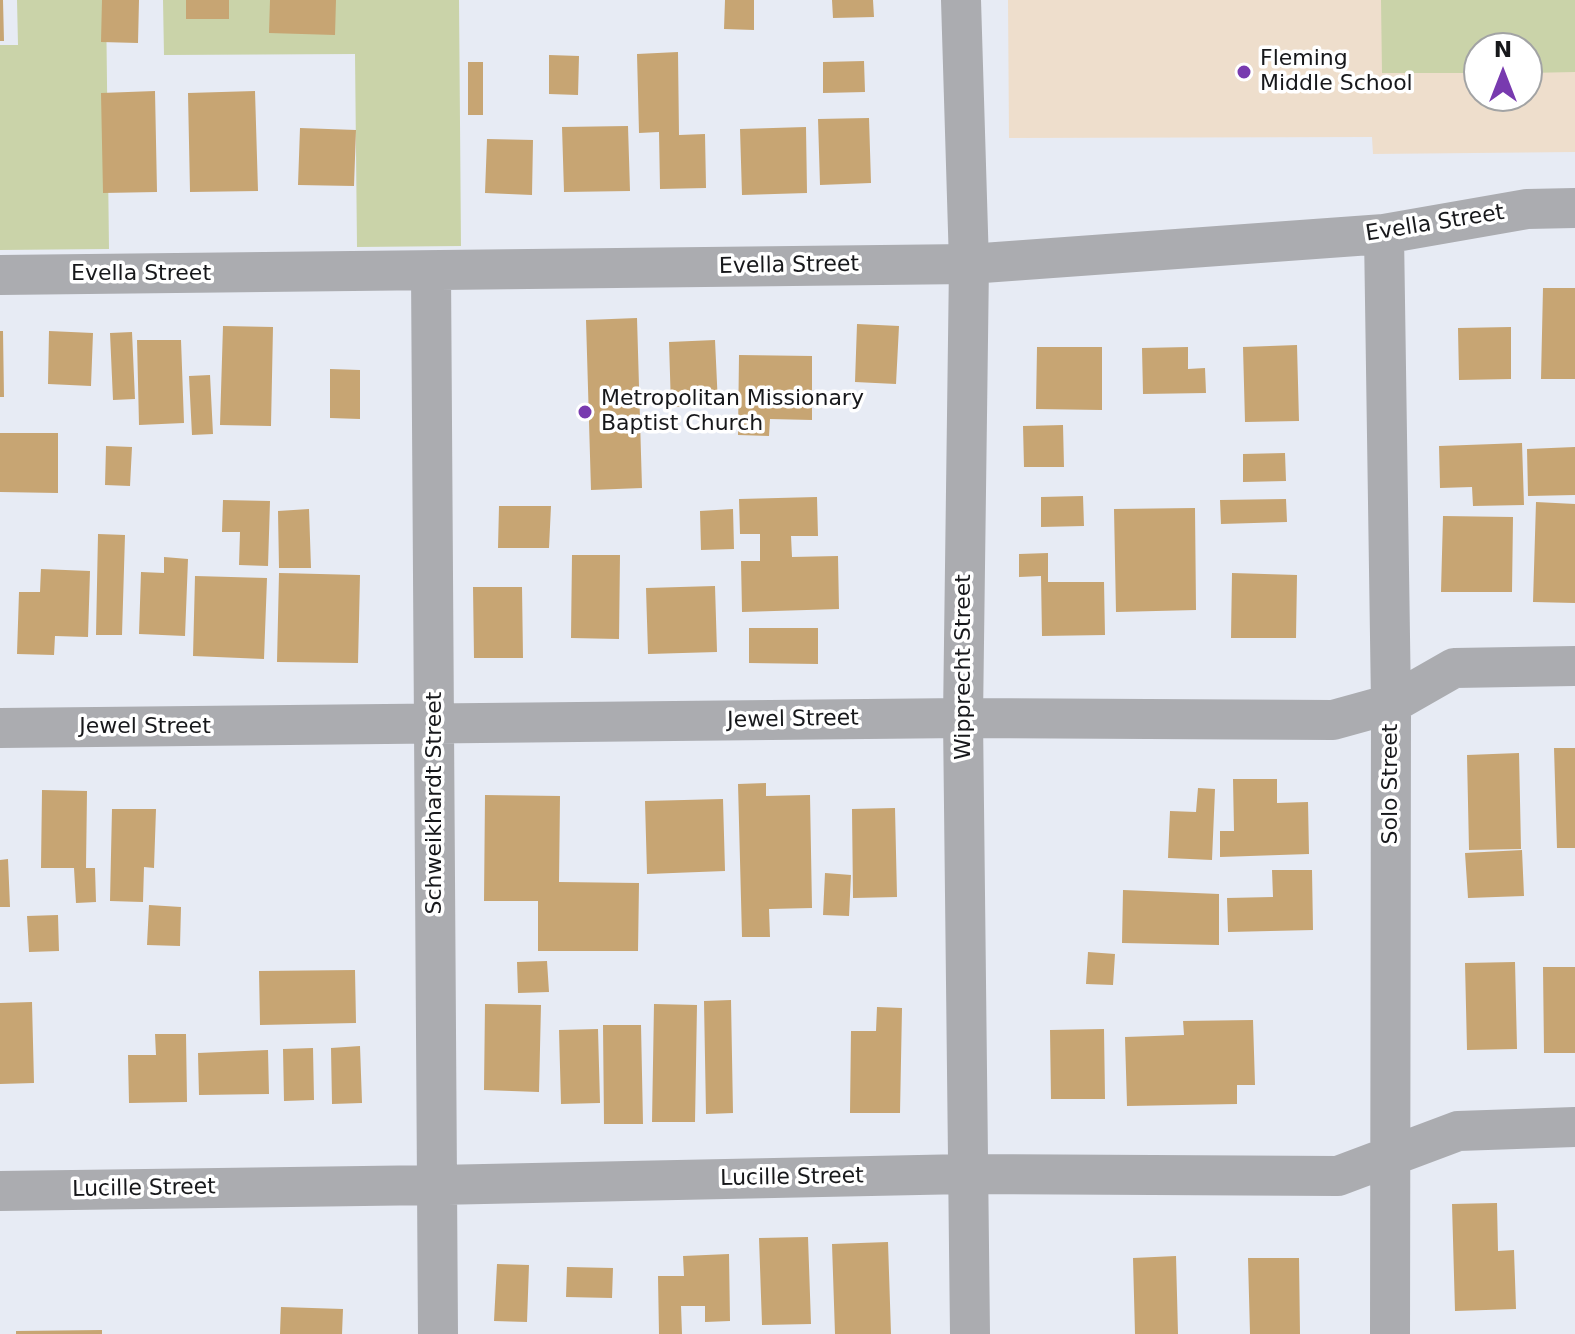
<!DOCTYPE html>
<style>
body{margin:0}
#map{position:relative;width:1575px;height:1334px;overflow:hidden;background:#e7ebf4;font-family:"DejaVu Sans",sans-serif}
canvas{display:block}
.north{position:absolute;left:1463px;top:32px;width:80px;height:80px;box-sizing:border-box;background:#fff;border:2px solid #a2a3a4;border-radius:50%;rotate:0deg;font-size:22px;font-weight:700;line-height:32px;text-align:center;color:#17181b}
.north::after{content:'';display:block;margin:auto;width:28px;height:36px;background:#783aaf;clip-path:polygon(50% 0,100% 100%,50% 72%,0 100%)}
</style>
<div id="map">
<canvas width="1575" height="1334"></canvas>
<div class="north">N</div>
</div>
<script>
const ctx = document.querySelector('canvas').getContext('2d');
ctx.lineJoin = 'round';
function fillPath(path, color) {
  ctx.fillStyle = color;
  ctx.fill(path, 'evenodd');
}
function stroke(path, color, width, dash) {
  ctx.strokeStyle = color;
  ctx.lineWidth = width;
  ctx.lineCap = dash ? 'butt' : 'round';
  ctx.setLineDash(dash || []);
  ctx.stroke(path);
}
function label(font, color, halo, rows, align = 'center') {
  ctx.font = font + ' "DejaVu Sans",sans-serif';
  ctx.lineWidth = 7;
  ctx.setLineDash([]);
  ctx.textBaseline = 'middle';
  ctx.strokeStyle = halo;
  ctx.fillStyle = color;
  for (const [text, x, y, turn = 0] of rows) {
    ctx.save();
    ctx.translate(x, y);
    ctx.rotate((+turn || 0) * Math.PI / 180);
    ctx.textAlign = isNaN(turn) ? turn : align;
    if (halo) ctx.strokeText(text, 0, 0);
    ctx.fillText(text, 0, 0);
    ctx.restore();
  }
}
fillPath(new Path2D(`
 M 1008,0 L 1575,0 L 1575,152 L 1373,154 L 1372,137 L 1009,138 ZM 1479,48 L 1527,48 L 1527,96 L 1479,96 Z`), '#eedecc');
fillPath(new Path2D(`
 M 17,0 L 106,0 L 109,249 L 0,250 L 0,45 L 18,45 Z
 M 163,0 L 459,0 L 461,246 L 357,247 L 355,54 L 164,55 Z
 M 1381,0 L 1575,0 L 1575,72 L 1527,73 L 1527,48 L 1479,48 L 1479,73 L 1382,73 Z`), '#cad3a9');
fillPath(new Path2D(`
 M 0,0 L 3,0 L 4,41 L 0,41 Z
 M 102,0 L 139,0 L 138,43 L 101,42 Z
 M 186,0 L 229,0 L 229,19 L 186,19 Z
 M 270,0 L 336,0 L 335,35 L 269,33 Z
 M 725,0 L 754,0 L 754,30 L 724,29 Z
 M 832,0 L 873,0 L 874,17 L 833,18 Z
 M 678,52 L 679,135 L 705,134 L 706,188 L 660,189 L 659,132 L 639,133 L 637,54 Z
 M 549,55 L 579,56 L 578,95 L 549,94 Z
 M 864,61 L 865,92 L 823,93 L 823,62 Z
 M 468,62 L 483,62 L 483,115 L 468,115 Z
 M 155,91 L 157,192 L 103,193 L 101,93 Z
 M 255,91 L 258,191 L 190,192 L 188,93 Z
 M 869,118 L 871,183 L 820,185 L 818,119 Z
 M 628,126 L 630,191 L 564,192 L 562,127 Z
 M 806,127 L 807,193 L 742,195 L 740,129 Z
 M 300,128 L 356,130 L 354,186 L 298,185 Z
 M 487,139 L 533,140 L 532,195 L 485,193 Z
 M 1543,288 L 1575,288 L 1575,379 L 1541,379 Z
 M 637,318 L 642,488 L 591,490 L 586,320 Z
 M 857,324 L 899,326 L 896,384 L 855,382 Z
 M 223,326 L 273,327 L 271,426 L 220,425 Z
 M 1511,327 L 1511,379 L 1459,380 L 1458,328 Z
 M 0,331 L 3,331 L 4,397 L 0,397 Z
 M 49,331 L 93,333 L 91,386 L 48,384 Z
 M 132,332 L 135,399 L 113,400 L 110,333 Z
 M 137,340 L 181,340 L 184,423 L 139,425 Z
 M 715,340 L 718,405 L 671,407 L 669,342 Z
 M 1297,345 L 1299,421 L 1245,422 L 1243,347 Z
 M 1037,347 L 1102,347 L 1102,410 L 1036,409 Z
 M 1188,347 L 1188,369 L 1205,368 L 1206,393 L 1143,394 L 1142,348 Z
 M 739,355 L 812,356 L 812,420 L 770,419 L 769,436 L 738,435 Z
 M 330,369 L 360,370 L 360,419 L 330,418 Z
 M 210,375 L 213,434 L 192,435 L 189,376 Z
 M 1063,425 L 1064,467 L 1024,467 L 1023,426 Z
 M 0,433 L 58,433 L 58,493 L 0,492 Z
 M 1522,443 L 1524,505 L 1473,506 L 1472,487 L 1440,488 L 1439,446 Z
 M 106,446 L 132,447 L 130,486 L 105,485 Z
 M 1575,447 L 1575,495 L 1528,496 L 1527,449 Z
 M 1285,453 L 1286,481 L 1243,482 L 1243,454 Z
 M 1083,496 L 1084,526 L 1041,527 L 1041,497 Z
 M 817,497 L 818,536 L 791,536 L 792,557 L 838,556 L 839,609 L 742,612 L 741,561 L 760,561 L 760,534 L 740,534 L 739,499 Z
 M 1286,499 L 1287,522 L 1221,524 L 1220,500 Z
 M 223,500 L 270,501 L 268,566 L 239,565 L 240,532 L 222,532 Z
 M 1536,502 L 1575,504 L 1575,603 L 1533,602 Z
 M 499,506 L 551,506 L 549,548 L 498,548 Z
 M 1195,508 L 1196,610 L 1116,612 L 1114,509 Z
 M 309,509 L 311,568 L 279,568 L 278,511 Z
 M 733,509 L 734,549 L 701,550 L 700,511 Z
 M 1443,516 L 1513,517 L 1512,592 L 1441,592 Z
 M 98,534 L 125,535 L 122,635 L 96,635 Z
 M 1048,553 L 1048,582 L 1104,582 L 1105,635 L 1042,636 L 1041,576 L 1019,577 L 1019,554 Z
 M 572,555 L 620,555 L 619,639 L 571,638 Z
 M 164,557 L 188,559 L 185,636 L 139,634 L 141,572 L 164,573 Z
 M 41,569 L 90,571 L 88,637 L 55,636 L 54,655 L 17,654 L 19,592 L 40,592 Z
 M 279,573 L 360,575 L 358,663 L 277,662 Z
 M 1232,573 L 1297,575 L 1296,638 L 1231,638 Z
 M 195,576 L 267,578 L 264,659 L 193,656 Z
 M 715,586 L 717,652 L 648,654 L 646,588 Z
 M 473,587 L 522,587 L 523,658 L 474,658 Z
 M 749,628 L 818,628 L 818,664 L 749,663 Z
 M 1554,748 L 1575,748 L 1575,848 L 1557,848 Z
 M 1519,753 L 1521,849 L 1469,850 L 1467,755 Z
 M 1233,779 L 1277,779 L 1277,803 L 1308,802 L 1309,854 L 1220,857 L 1220,831 L 1234,831 Z
 M 766,783 L 766,796 L 810,795 L 812,908 L 769,909 L 770,937 L 742,937 L 738,784 Z
 M 1198,788 L 1215,789 L 1212,860 L 1168,858 L 1170,811 L 1196,812 Z
 M 42,790 L 87,791 L 86,868 L 95,868 L 96,902 L 76,903 L 74,868 L 41,868 Z
 M 485,795 L 560,796 L 559,882 L 639,883 L 638,951 L 538,951 L 538,901 L 484,901 Z
 M 723,799 L 725,871 L 647,874 L 645,801 Z
 M 895,808 L 897,897 L 853,898 L 852,809 Z
 M 112,809 L 156,809 L 154,868 L 144,867 L 143,902 L 110,901 Z
 M 1522,850 L 1524,896 L 1468,898 L 1465,853 Z
 M 8,859 L 10,907 L 0,907 L 0,860 Z
 M 1272,870 L 1312,870 L 1313,930 L 1228,932 L 1227,898 L 1273,897 Z
 M 825,873 L 851,875 L 849,916 L 823,915 Z
 M 1123,890 L 1219,894 L 1219,945 L 1122,943 Z
 M 149,905 L 181,907 L 180,946 L 147,945 Z
 M 58,915 L 59,951 L 29,952 L 27,916 Z
 M 1088,952 L 1115,954 L 1113,985 L 1086,984 Z
 M 547,961 L 549,992 L 518,993 L 517,962 Z
 M 1515,962 L 1517,1049 L 1467,1050 L 1465,963 Z
 M 1543,967 L 1575,967 L 1575,1053 L 1544,1053 Z
 M 355,970 L 356,1023 L 260,1025 L 259,971 Z
 M 731,1000 L 733,1113 L 706,1114 L 704,1001 Z
 M 32,1002 L 34,1083 L 0,1084 L 0,1003 Z
 M 485,1004 L 541,1005 L 539,1092 L 484,1090 Z
 M 654,1004 L 697,1005 L 695,1122 L 652,1122 Z
 M 877,1007 L 902,1008 L 900,1113 L 850,1113 L 851,1031 L 876,1031 Z
 M 1253,1020 L 1255,1085 L 1237,1085 L 1237,1104 L 1127,1106 L 1125,1037 L 1184,1035 L 1183,1021 Z
 M 603,1025 L 641,1025 L 643,1124 L 604,1124 Z
 M 598,1029 L 600,1103 L 561,1104 L 559,1030 Z
 M 1104,1029 L 1105,1099 L 1051,1099 L 1050,1030 Z
 M 155,1034 L 186,1034 L 187,1102 L 129,1103 L 128,1055 L 156,1055 Z
 M 360,1046 L 362,1103 L 332,1104 L 331,1048 Z
 M 313,1048 L 314,1100 L 284,1101 L 283,1049 Z
 M 268,1050 L 269,1094 L 199,1095 L 198,1053 Z
 M 1497,1203 L 1498,1251 L 1514,1250 L 1516,1309 L 1455,1311 L 1452,1204 Z
 M 808,1237 L 811,1324 L 762,1325 L 759,1238 Z
 M 888,1242 L 891,1334 L 835,1334 L 832,1244 Z
 M 729,1254 L 730,1321 L 705,1322 L 705,1306 L 681,1306 L 682,1334 L 659,1334 L 658,1276 L 684,1276 L 683,1256 Z
 M 1176,1256 L 1178,1334 L 1135,1334 L 1133,1258 Z
 M 1248,1258 L 1299,1258 L 1300,1334 L 1250,1334 Z
 M 497,1264 L 529,1265 L 527,1322 L 494,1321 Z
 M 567,1267 L 613,1268 L 612,1298 L 566,1297 Z
 M 281,1307 L 343,1309 L 342,1334 L 280,1334 Z
 M 102,1330 L 102,1334 L 16,1334 L 16,1331 Z`), '#c7a573');
stroke(new Path2D(`
 M 961,0 L 969,264 L 963,718 L 970,1334
 M 1384,234 L 1391,704 L 1390,1334
 M 431,271 L 438,1334
 M 0,275 L 969,264 L 1384,234 L 1527,209 L 1575,208
 M 0,728 L 963,718 L 1333,720 L 1391,704 L 1454,668 L 1575,666
 M 0,1191 L 436,1185 L 967,1174 L 1338,1176 L 1458,1131 L 1575,1127`), '#abacb0', 40);
for (const [x, y, r, color] of [
 [1244,72,8,"#783aaf"],
 [585,412,8,"#783aaf"]
]) {
  const dot = new Path2D();
  dot.arc(x, y, r, 0, 2 * Math.PI);
  ctx.fillStyle = color;
  ctx.fill(dot);
  stroke(dot, '#fff', 3);
}
label('22px', '#17181b', '#fff', [
 ["Fleming",1260,59],
 ["Middle School",1260,84],
 ["Metropolitan Missionary",601,399],
 ["Baptist Church",601,424]
], 'left');
label('22px', '#17181b', '#fff', [
 ["Evella Street",1435,224,-9],
 ["Evella Street",789,266,-1],
 ["Evella Street",141,274],
 ["Wipprecht Street",964,667,-90],
 ["Jewel Street",793,720,-1],
 ["Jewel Street",145,727],
 ["Solo Street",1391,784,-90],
 ["Schweikhardt Street",435,803,-90],
 ["Lucille Street",792,1178,-1],
 ["Lucille Street",144,1189,-1]
]);
</script>
